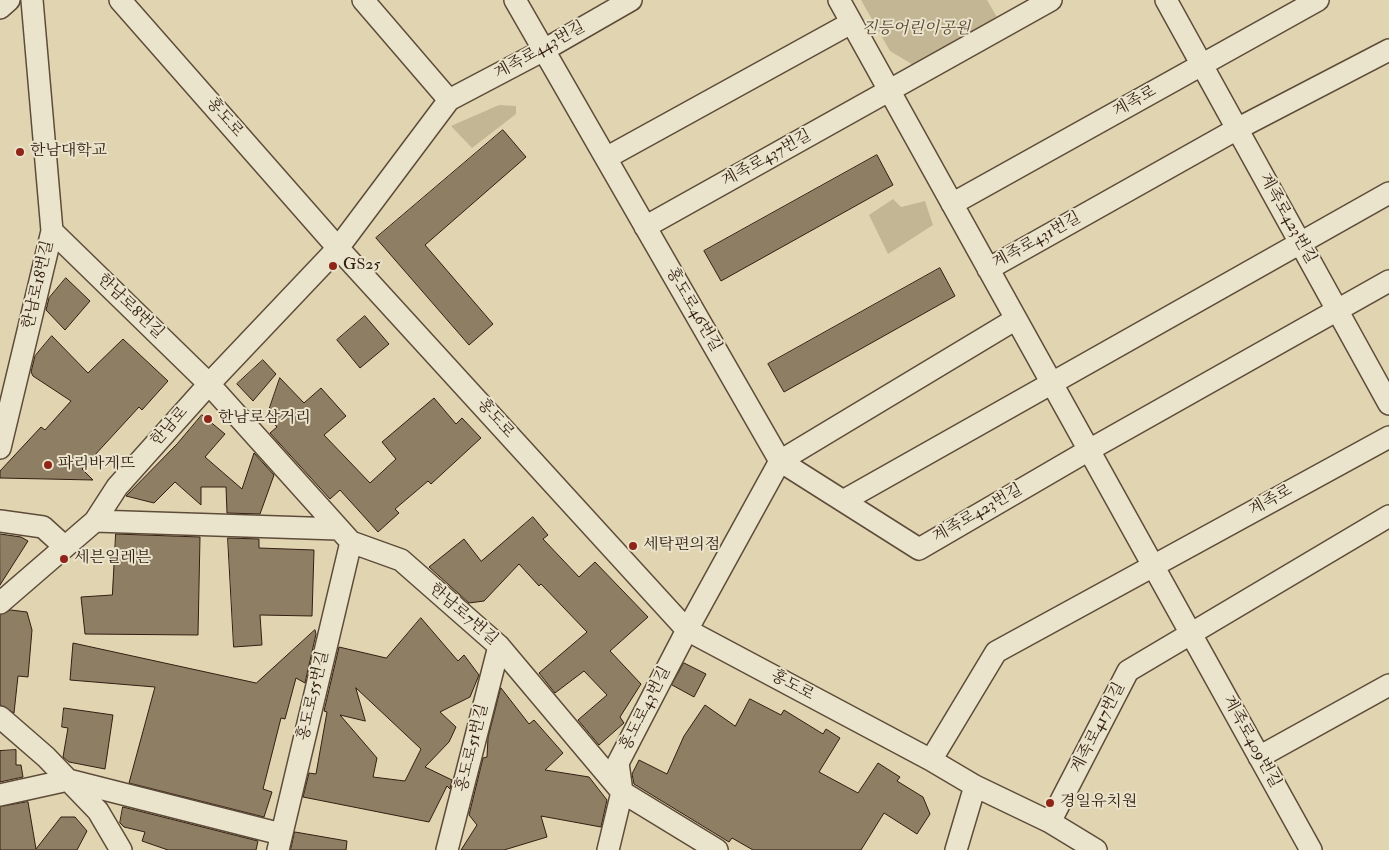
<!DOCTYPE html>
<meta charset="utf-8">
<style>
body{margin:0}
canvas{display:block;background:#e0d5b0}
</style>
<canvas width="1389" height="850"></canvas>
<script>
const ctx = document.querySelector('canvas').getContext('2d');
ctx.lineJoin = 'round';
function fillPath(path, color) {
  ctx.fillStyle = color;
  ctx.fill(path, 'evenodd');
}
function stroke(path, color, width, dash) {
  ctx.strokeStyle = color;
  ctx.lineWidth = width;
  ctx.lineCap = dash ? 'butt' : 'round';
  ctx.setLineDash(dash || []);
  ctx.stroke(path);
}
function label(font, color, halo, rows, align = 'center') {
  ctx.font = font + ' "IM FELL Double Pica","Noto Serif KR",serif';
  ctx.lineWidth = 4;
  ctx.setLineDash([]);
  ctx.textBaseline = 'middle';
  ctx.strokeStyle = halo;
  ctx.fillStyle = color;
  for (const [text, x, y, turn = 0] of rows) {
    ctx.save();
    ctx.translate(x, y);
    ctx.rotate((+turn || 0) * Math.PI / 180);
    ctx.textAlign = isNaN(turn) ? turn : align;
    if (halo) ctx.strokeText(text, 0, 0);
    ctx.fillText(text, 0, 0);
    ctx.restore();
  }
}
fillPath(new Path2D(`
 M 861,0 L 987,0 L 998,19 L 915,66 L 890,51 Z
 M 499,105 L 516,106 L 516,114 L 472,148 L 451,126 Z
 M 893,199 L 901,207 L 925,201 L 933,225 L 888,254 L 869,215 Z`), '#c3b695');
const building = new Path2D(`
 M 503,130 L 526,157 L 425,245 L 493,324 L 469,345 L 376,238 Z
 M 877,155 L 893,185 L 721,281 L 704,251 Z
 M 940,268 L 955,296 L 784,392 L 768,364 Z
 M 66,278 L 90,301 L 65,330 L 46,310 L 49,298 Z
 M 365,316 L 389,344 L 360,368 L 337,340 Z
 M 52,336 L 88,373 L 123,339 L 168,381 L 142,410 L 139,407 L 82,469 L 93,480 L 0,478 L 0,471 L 41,427 L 45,430 L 71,401 L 33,376 L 31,372 L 35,356 Z
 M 263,360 L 276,374 L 253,401 L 237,384 Z
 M 280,378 L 304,403 L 321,388 L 346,416 L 324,435 L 370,483 L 396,459 L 382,442 L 434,398 L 456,424 L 462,418 L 481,438 L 431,484 L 428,481 L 395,509 L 399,513 L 378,532 L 340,490 L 330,499 L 270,433 L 277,427 L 267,416 Z
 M 202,415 L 225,434 L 205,457 L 242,489 L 254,453 L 274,475 L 260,514 L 227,513 L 226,487 L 201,487 L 201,505 L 175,482 L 154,503 L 126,496 L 177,444 Z
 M 533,517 L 548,535 L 543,539 L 579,577 L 595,562 L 648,617 L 610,651 L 641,684 L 620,717 L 624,723 L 599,745 L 578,720 L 607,695 L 584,671 L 555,693 L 539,673 L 587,632 L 541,584 L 539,586 L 519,564 L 484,601 L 469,603 L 429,567 L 464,539 L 481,561 Z
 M 0,534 L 21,537 L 28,541 L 0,585 Z
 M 116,534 L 200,537 L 198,635 L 85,634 L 81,597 L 112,595 Z
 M 228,538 L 259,539 L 259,548 L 314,550 L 312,616 L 260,615 L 262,645 L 234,647 Z
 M 11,610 L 27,612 L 32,630 L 28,677 L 18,676 L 14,713 L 0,705 L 0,615 Z
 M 421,618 L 458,661 L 464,655 L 479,675 L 470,697 L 440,712 L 456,727 L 449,742 L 425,767 L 452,780 L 450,789 L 447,786 L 429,822 L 303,797 L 309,773 L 316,774 L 327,712 L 324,711 L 339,647 L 386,658 ZM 356,688 L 421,749 L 405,781 L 373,777 L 377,758 L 340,715 L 365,721 Z
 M 315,630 L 316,634 L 305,683 L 296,678 L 285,719 L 281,718 L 263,789 L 272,792 L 264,817 L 129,783 L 155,687 L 70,680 L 73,643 L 256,683 Z
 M 684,663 L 706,674 L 694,697 L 672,685 Z
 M 501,688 L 529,724 L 534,720 L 563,753 L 545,770 L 589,777 L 607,800 L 601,827 L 541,816 L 547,837 L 504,850 L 461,850 L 477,825 L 469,815 L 483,758 L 487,757 L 488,738 Z
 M 750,699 L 781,715 L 784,710 L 823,734 L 826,729 L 840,738 L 819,772 L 858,793 L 878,763 L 900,777 L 897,781 L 923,797 L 930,814 L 917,834 L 884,813 L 861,850 L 753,850 L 732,838 L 729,842 L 634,784 L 632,774 L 639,760 L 667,774 L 684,736 L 705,705 L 735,726 Z
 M 64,708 L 113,715 L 105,769 L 69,762 L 63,757 L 68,728 L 62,727 Z
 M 16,750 L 16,765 L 21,765 L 23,777 L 0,782 L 0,751 Z
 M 28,802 L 36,849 L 61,817 L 75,817 L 87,831 L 77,850 L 0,850 L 0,807 Z
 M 123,807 L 258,841 L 256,850 L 168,850 L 142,841 L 145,832 L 124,827 L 120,823 Z
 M 295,832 L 347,841 L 346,850 L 291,850 Z`);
fillPath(building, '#8d7e64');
stroke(building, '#331f12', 1);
const minor = new Path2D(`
 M 120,0 L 338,248 L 687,630 L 931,760 L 975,786 L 1050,822 L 1096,850
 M 363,0 L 449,100
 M 515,0 L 780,461 L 919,549 L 1089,450 L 1389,281
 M 839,0 L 1311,850
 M 1166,0 L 1389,404
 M 0,8 L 9,0
 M 606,158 L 851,23
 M 952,204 L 1318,0
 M 645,227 L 1051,0
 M 52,231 L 209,384 L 351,542 L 401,560 L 499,646 L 622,792 L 717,850
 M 988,269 L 1237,129 L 1389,50
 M 0,448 L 52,231 L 32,0
 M 843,501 L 1389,193
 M 0,521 L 43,527 L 65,547
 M 95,521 L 338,529
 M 0,603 L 95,521 L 117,487 L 209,384 L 338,248 L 449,100 L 544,50 L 631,0
 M 0,717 L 46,757 L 98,811 L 121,850
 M 1259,757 L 1389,685
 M 931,760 L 996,652 L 1389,437
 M 0,795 L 68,780 L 281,834
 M 1050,822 L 1128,671 L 1389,516
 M 278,850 L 351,542
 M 447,850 L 499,646
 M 608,850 L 622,792 L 618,763 L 687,630 L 780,461 L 1016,319
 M 956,850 L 975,786`);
stroke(minor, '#5e4c3a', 24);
stroke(minor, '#ebe4cc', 21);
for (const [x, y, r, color] of [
 [20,152,5,"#8f2418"],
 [333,266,5,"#8f2418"],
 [208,419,5,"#8f2418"],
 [48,465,5,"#8f2418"],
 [633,546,5,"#8f2418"],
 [64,559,5,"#8f2418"],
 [1050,803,5,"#8f2418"]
]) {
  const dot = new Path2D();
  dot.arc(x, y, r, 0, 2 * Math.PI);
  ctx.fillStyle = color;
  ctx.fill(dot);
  stroke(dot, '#ebe4cc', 2);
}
label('italic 16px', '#574533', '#ebe4cc', [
 ["진등어린이공원",916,30]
]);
label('16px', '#331f12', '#ebe4cc', [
 ["계족로443번길",540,51,-29],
 ["계족로",1135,102,-29],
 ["홍도로",224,118,49],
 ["계족로437번길",767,159,-29],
 ["계족로423번길",1287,219,61],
 ["계족로431번길",1037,241,-29],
 ["한남로18번길",39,285,-77],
 ["한남로8번길",130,307,44],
 ["홍도로46번길",693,310,60],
 ["홍도로",495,419,48],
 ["한남로",170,427,-48],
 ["계족로",1271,501,-29],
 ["계족로423번길",978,514,-30],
 ["한남로7번길",463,615,41],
 ["홍도로",792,686,28],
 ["홍도로55번길",314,696,-77],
 ["홍도로43번길",646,709,-63],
 ["계족로417번길",1099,728,-63],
 ["계족로409번길",1251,742,61],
 ["홍도로51번길",473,748,-76]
]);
label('16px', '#331f12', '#ebe4cc', [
 ["한남대학교",30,152],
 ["GS25",343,266],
 ["한남로삼거리",218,419],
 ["파리바게뜨",58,465],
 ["세탁편의점",643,546],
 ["세븐일레븐",74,559],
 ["경일유치원",1060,803]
], 'left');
</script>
